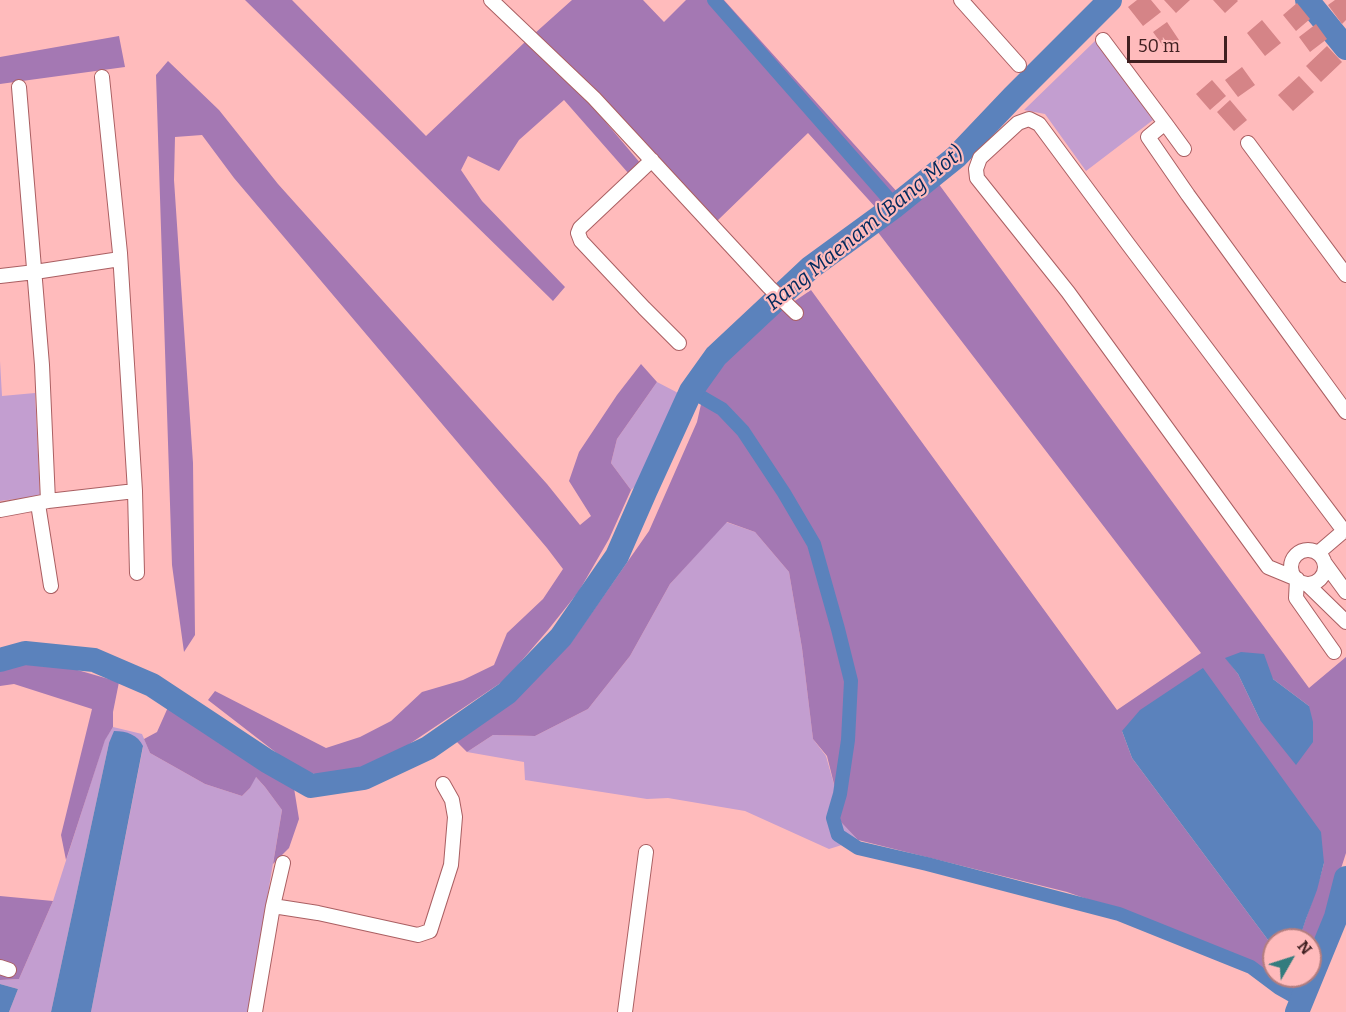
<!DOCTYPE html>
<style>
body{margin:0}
#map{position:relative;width:1346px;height:1012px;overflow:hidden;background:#ffbbbc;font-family:Bitter,serif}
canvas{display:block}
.north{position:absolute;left:1262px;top:928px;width:60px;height:60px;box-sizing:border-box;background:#ffbbbc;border:2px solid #b37d7e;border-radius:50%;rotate:51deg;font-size:16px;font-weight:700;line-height:24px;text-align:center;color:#402021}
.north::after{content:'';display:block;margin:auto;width:21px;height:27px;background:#337c7e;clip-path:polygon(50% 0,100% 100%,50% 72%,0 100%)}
.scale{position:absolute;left:1127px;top:36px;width:100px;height:27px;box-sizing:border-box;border:3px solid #402021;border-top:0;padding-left:8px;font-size:18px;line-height:21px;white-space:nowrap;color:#402021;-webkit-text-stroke:4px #ffbbbc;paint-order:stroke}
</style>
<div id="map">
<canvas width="1346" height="1012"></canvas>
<div class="north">N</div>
<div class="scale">50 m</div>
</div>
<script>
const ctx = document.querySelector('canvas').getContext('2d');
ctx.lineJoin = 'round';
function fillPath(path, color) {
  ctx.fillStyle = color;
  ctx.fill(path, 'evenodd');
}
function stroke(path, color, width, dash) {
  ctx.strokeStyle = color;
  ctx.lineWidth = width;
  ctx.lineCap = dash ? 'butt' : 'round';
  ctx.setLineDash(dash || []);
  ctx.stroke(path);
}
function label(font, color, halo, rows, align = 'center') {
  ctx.font = font + ' Bitter,serif';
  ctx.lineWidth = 4.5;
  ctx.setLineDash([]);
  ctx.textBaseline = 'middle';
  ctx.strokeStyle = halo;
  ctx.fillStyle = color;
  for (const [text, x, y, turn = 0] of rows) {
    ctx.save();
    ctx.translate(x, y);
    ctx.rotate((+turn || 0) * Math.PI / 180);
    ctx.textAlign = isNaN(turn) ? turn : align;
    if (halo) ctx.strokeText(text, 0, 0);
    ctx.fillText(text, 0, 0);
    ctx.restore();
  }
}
fillPath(new Path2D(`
 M 1096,40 L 1153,120 L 1086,171 L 1045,114 L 1024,110 Z
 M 0,361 L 2,396 L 35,393 L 40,496 L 0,501 Z
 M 657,382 L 680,394 L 662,438 L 643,479 L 631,490 L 611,463 L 617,439 Z
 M 726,522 L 755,532 L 789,572 L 802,648 L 813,739 L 826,756 L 835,788 L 839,820 L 858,840 L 829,849 L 745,811 L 668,798 L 647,799 L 525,780 L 524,762 L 467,752 L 493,735 L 535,736 L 588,709 L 630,656 L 670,584 Z
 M 113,727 L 142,734 L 150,753 L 205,784 L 242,796 L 250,788 L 255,776 L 265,787 L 282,810 L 248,1012 L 91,1012 L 143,747 L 109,743 L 51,1012 L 9,1012 L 18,989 L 0,984 L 0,980 L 19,979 L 53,901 L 105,739 Z`), '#c39ed0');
fillPath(new Path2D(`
 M 245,0 L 292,0 L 426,136 L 525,42 L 593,107 L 641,164 L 629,174 L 564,100 L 519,140 L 499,171 L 468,156 L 461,170 L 482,201 L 565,287 L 553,301 Z
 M 572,0 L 643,0 L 664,22 L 686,0 L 724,0 L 899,194 L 877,209 L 808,133 L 717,221 L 534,34 Z
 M 119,36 L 125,67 L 0,84 L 0,57 Z
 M 168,61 L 219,110 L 278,184 L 547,484 L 580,525 L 591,516 L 569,481 L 579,452 L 617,395 L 641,364 L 657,382 L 617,439 L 611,463 L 631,490 L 609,539 L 579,591 L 548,630 L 505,680 L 384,761 L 324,777 L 296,768 L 208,700 L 215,691 L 326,748 L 360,737 L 391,721 L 422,692 L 463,680 L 494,665 L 507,633 L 543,599 L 563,569 L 547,548 L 234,178 L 202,135 L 175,137 L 174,180 L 193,463 L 195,635 L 184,652 L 172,565 L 156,75 Z
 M 938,183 L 1309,688 L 1346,657 L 1346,853 L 1310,965 L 1310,940 L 1299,940 C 1307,914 1317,890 1324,863 L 1122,731 L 1132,758 L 1274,948 L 1274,976 L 1307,976 L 1300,994 L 1221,950 L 1161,925 L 1067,892 L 858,840 L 839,820 L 835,788 L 827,756 L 813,739 L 802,648 L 789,572 L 755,532 L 727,522 L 670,584 L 630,656 L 588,709 L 535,736 L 493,735 L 467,752 L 452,737 L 474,728 L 570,644 L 649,531 L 697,422 L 704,391 L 732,354 L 780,311 L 811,290 L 1117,710 L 1201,653 L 877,231 ZM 1226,658 L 1273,679 L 1309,706 L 1260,720 L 1238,674 Z
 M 20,664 L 74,669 L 119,682 L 113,712 L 113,727 L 105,740 L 66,860 L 61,835 L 92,709 L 14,684 L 0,686 L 0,670 Z
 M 169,705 L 236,749 L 255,764 L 294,788 L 299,819 L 289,848 L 273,864 L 282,810 L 265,787 L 256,777 L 250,788 L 242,796 L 205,784 L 150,753 L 144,739 L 157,732 Z
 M 0,896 L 53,901 L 19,979 L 0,980 Z`), '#a478b3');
fillPath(new Path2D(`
 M 1241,652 L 1264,654 L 1273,679 L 1309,706 L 1313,722 L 1313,742 L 1296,765 L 1260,720 L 1238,674 L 1225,658 Z
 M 1203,668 L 1321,832 L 1324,863 L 1317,890 L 1306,919 L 1299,940 L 1274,940 L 1274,948 L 1132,758 L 1122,731 L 1140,710 Z
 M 114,731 C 127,731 138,735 143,746 L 91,1012 L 51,1012 L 109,743 Z
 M 0,984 L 18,989 L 9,1012 L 0,1012 Z`), '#5b82bc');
stroke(new Path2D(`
 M 714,0 L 895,206
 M 691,391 L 722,409 L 743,431 L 784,493 L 814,544 L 838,629 L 851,681 L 848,740 L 840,794 L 833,818 L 838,835 L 858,848 L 927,864 L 1119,914 L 1251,967 L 1279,988 L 1302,1001`), '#5b82bc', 14);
stroke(new Path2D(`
 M 1307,0 L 1346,48
 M 0,660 L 25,653 L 94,660 L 152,685 L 267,761 L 311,786 L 364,778 L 428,748 L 507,693 L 561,637 L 617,556 L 645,492 L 691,391 L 716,356 L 810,268 L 895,206 L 956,157 L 1013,97 L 1110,0
 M 1297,1012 L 1336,917 L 1346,878`), '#5b82bc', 24);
fillPath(new Path2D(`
 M 1137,0 L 1151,0 L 1161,12 L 1143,26 L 1128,7 Z
 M 1164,0 L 1190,0 L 1176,13 Z
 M 1213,0 L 1237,0 L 1238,1 L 1225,13 Z
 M 1335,0 L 1346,0 L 1346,20 L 1342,24 L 1328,5 Z
 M 1297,3 L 1310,19 L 1296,31 L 1283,15 Z
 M 1262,20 L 1281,43 L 1265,56 L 1247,33 Z
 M 1167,22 L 1179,40 L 1165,49 L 1153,32 Z
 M 1316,24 L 1327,39 L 1310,52 L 1299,37 Z
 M 1327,46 L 1342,62 L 1321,82 L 1306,66 Z
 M 1242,67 L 1255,85 L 1238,97 L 1225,80 Z
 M 1299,76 L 1314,92 L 1293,111 L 1278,95 Z
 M 1212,80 L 1226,96 L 1210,110 L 1196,94 Z
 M 1230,100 L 1247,120 L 1234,131 L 1217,112 Z`), '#d58487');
const street = new Path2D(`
 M 491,0 L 594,98 L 769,287 L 796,313
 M 961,0 L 1019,65
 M 1103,40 L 1165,123 L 1148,137 L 1188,195 L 1346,412
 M 102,77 L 120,253 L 135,491 L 137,573
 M 19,87 L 42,365 L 48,501
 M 1165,123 L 1184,149
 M 1248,143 L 1346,275
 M 652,160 L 580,228 L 578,233 L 581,241 L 644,308 L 679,343
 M 0,276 L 35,272 L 120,259
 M 38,504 L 51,586
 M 0,510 L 48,501 L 135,491
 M1291 567a17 17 0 1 1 34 0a17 17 0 1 1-34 0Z
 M 1318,553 L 1346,529
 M 1324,562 L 1346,592
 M 1307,584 L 1346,622
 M 1334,652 L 1296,598 L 1297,579 L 1268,567 L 1068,292 L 977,178 L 976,169 L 980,158 L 1018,123 L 1029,119 L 1039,124 L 1128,244 L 1344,531
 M 273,906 L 318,913 L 418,935 L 430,931 L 451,865 L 455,817 L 452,800 L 443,784
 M 0,967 L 9,970
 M 255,1012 L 273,906 L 283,863
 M 625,1012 L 646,852`);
stroke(street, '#aa5f62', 16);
stroke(street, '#fff', 14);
label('italic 21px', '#00285c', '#ffbbbc', [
 ["Rang Maenam (Bang Mot)",865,229,-39]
]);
</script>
